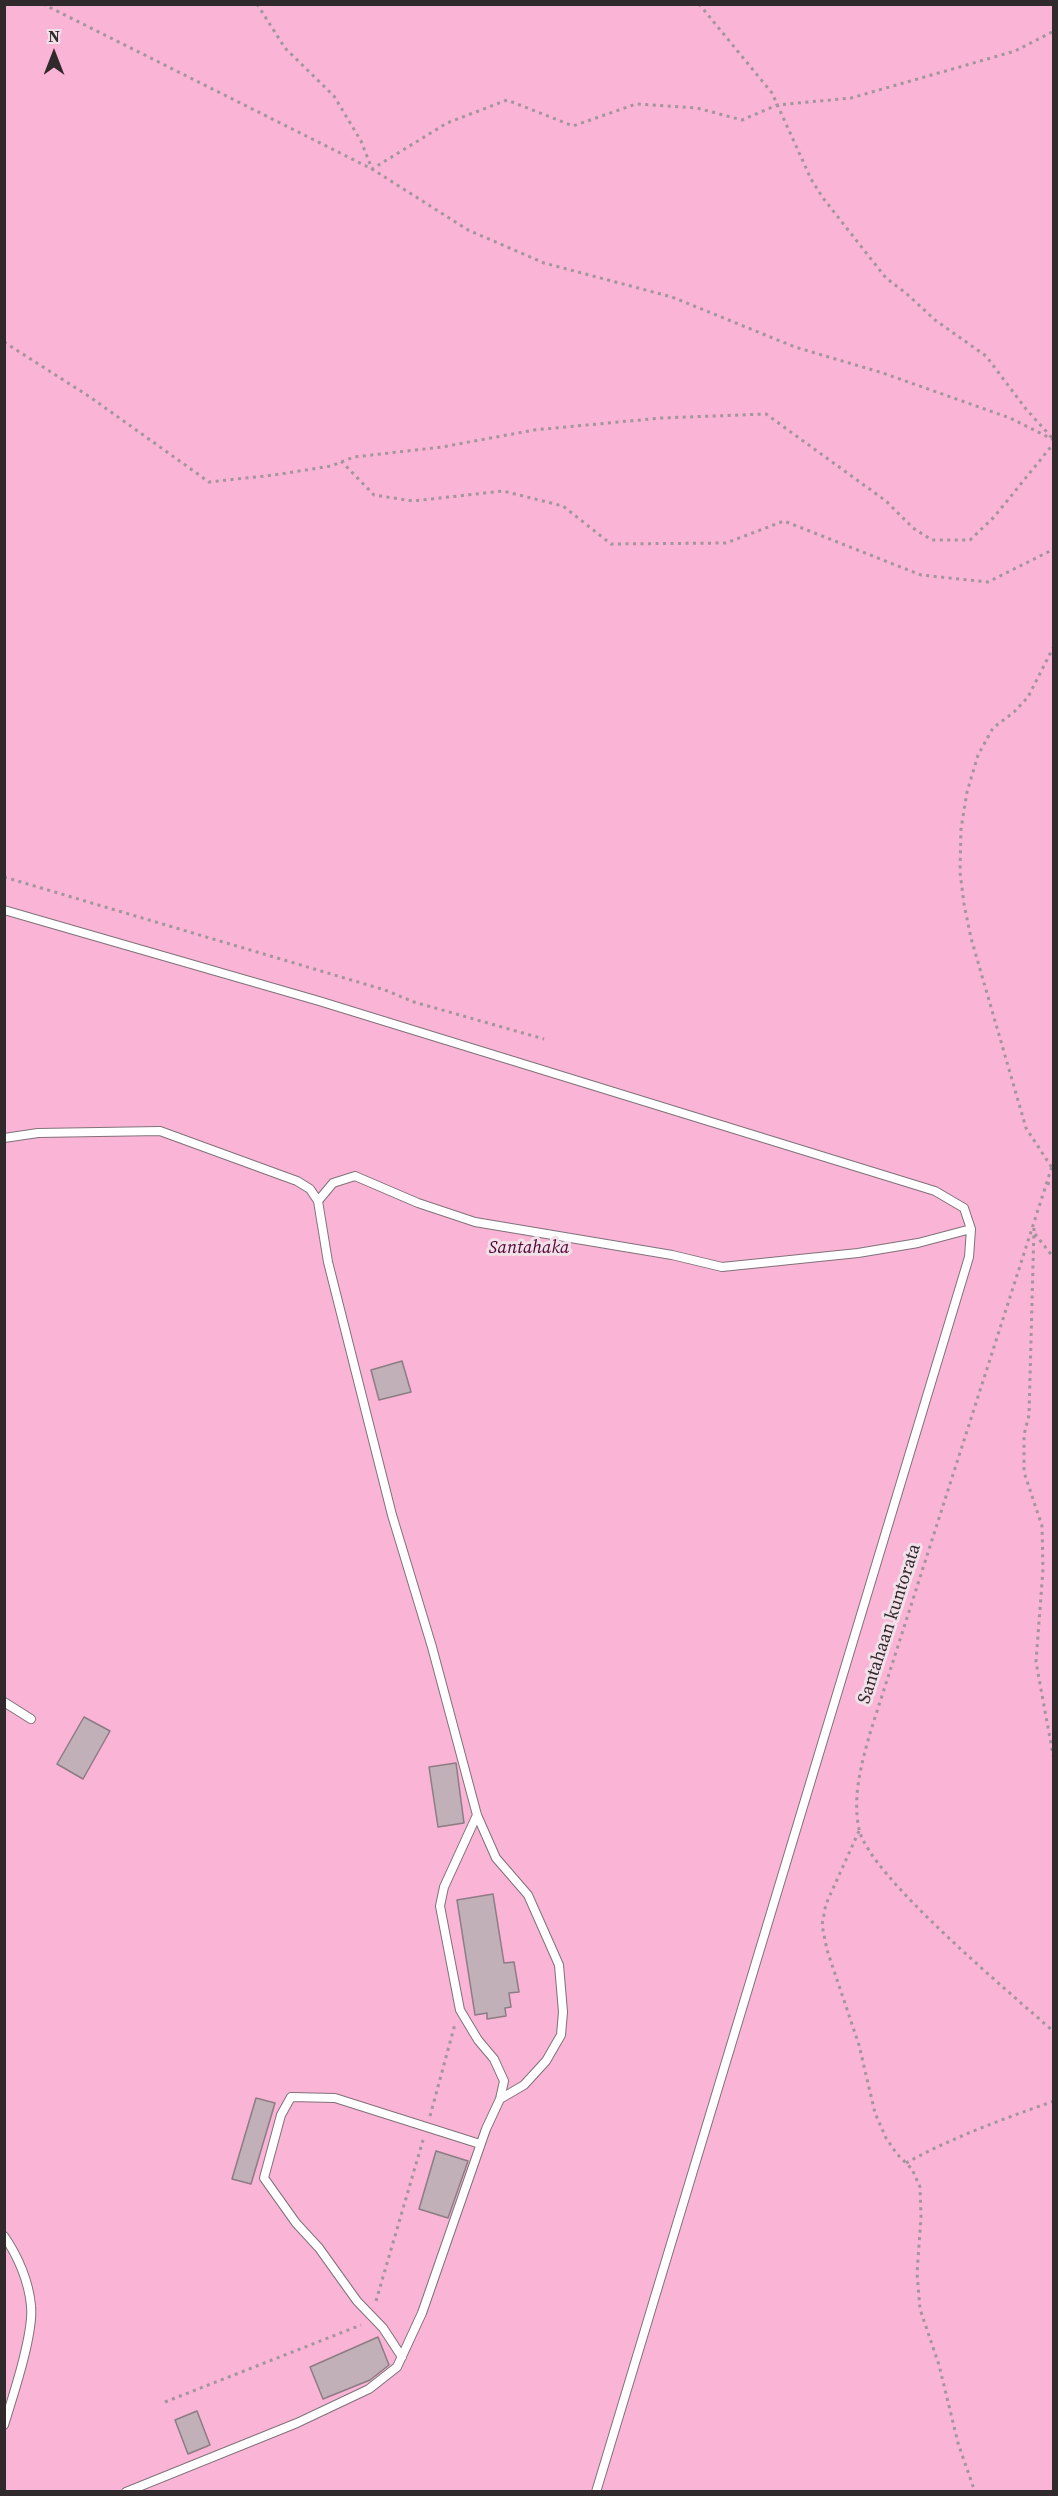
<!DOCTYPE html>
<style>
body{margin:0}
#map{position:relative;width:1058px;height:2496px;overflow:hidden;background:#f2e0e8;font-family:"Source Serif 4",serif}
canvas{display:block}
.frame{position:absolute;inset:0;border:6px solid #312a2d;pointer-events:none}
.north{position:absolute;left:24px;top:24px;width:60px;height:60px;-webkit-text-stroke:4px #f2e0e8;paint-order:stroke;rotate:0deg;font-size:16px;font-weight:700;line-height:24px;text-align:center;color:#312a2d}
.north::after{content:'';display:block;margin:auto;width:21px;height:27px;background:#312a2d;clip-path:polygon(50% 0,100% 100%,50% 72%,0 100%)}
</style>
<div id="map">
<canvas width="1058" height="2496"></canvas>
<div class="frame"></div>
<div class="north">N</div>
</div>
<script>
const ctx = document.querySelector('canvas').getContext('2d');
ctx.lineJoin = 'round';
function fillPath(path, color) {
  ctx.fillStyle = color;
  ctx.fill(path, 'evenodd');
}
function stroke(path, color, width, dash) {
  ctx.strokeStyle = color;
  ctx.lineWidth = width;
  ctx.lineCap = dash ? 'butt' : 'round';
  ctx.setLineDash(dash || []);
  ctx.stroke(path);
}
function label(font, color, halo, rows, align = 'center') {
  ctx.font = font + ' "Source Serif 4",serif';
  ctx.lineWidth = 6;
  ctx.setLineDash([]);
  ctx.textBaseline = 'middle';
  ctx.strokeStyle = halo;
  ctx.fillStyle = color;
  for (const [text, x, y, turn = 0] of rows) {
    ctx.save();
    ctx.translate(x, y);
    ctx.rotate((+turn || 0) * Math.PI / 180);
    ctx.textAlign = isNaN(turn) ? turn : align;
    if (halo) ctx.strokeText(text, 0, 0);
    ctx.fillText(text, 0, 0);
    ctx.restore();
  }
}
fillPath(new Path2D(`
 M 5,5 L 1053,5 L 1053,2491 L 5,2491 Z`), '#f9b4d6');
const building = new Path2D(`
 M 402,1361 L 411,1392 L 379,1400 L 371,1370 Z
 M 84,1717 L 110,1731 L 83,1779 L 57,1764 Z
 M 456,1763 L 464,1823 L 438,1827 L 429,1767 Z
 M 493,1894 L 504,1963 L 514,1962 L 519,1992 L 509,1993 L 511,2007 L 505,2008 L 506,2016 L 487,2019 L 487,2013 L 475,2015 L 457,1900 Z
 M 256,2098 L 275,2103 L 251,2184 L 232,2179 Z
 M 436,2151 L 468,2161 L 448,2218 L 419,2209 Z
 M 378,2337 L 389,2365 L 370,2380 L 323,2399 L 310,2367 Z
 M 197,2411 L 210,2445 L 188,2454 L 175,2420 Z`);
fillPath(building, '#c1b0b7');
stroke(building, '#8c7c83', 1.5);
const service = new Path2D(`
 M 4,910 L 319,1001 L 935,1191 L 964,1208 L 971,1229 L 969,1257 L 596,2492
 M 4,1138 L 38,1133 L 160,1131 L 297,1181 L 310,1189 L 318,1201
 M 4,1702 L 31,1719
 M 477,1815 L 444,1887 L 440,1906 L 460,2010 L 478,2040 L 494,2059 L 504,2081 L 500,2099
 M 4,2236 C 18,2256 29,2282 31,2306 C 34,2333 13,2396 4,2425
 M 402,2357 L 383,2328 L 357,2301 L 319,2248 L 296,2223 L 264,2178 L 281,2115 L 291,2097 L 335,2098 L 480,2144
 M 126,2492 L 297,2423 L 369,2389 L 397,2367 L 422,2313 L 486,2129 L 500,2099 L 524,2085 L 546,2061 L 561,2035 L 563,2012 L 559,1965 L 528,1895 L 496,1858 L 477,1815 L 432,1647 L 392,1515 L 328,1262 L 318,1201 L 333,1183 L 355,1176 L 418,1203 L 475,1222 L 672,1255 L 722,1267 L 858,1253 L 918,1243 L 971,1229`);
stroke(service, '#807178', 10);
stroke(new Path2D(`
 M 43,4 L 372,169 L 468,230 L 544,263 L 672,297 L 795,347 L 883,373 L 1010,418 L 1054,440
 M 257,4 L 285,48 L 334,96 L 361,141 L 372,169 L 447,123 L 507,100 L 573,126 L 636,104 L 697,108 L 742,120 L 777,105 L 851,98 L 963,66 L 1015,51 L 1054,31
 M 699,4 L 772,93 L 811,179 L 823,198 L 886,278 L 907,294 L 935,320 L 986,356 L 1026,409 L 1053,439
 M 4,342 L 90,397 L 209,482 L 274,475 L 331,466 L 354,457 L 442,447 L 534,430 L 661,418 L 766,414 L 886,501 L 913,528 L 932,540 L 970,540 L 994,517 L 1054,443
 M 341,461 L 374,495 L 413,501 L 503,491 L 563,506 L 611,544 L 726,543 L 784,521 L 921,575 L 988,582 L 1054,549
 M 1054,646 L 1028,697 L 1014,712 L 993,728 L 978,755 L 967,792 L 961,829 L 960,872 L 964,904 L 971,938 L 1026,1128 L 1054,1171
 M 4,877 L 385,990 L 414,1002 L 544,1039
 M 1054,1160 L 871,1730 C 862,1761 852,1796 859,1829 C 869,1876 1013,1995 1054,2032
 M 1047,1183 L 1054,1186
 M 1034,1228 L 1029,1415 L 1024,1435 L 1024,1472 L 1042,1526 L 1043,1569 L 1036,1662 L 1054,1760
 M 1035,1234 L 1054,1258
 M 859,1831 L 826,1904 L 822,1925 L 827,1950 L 859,2045 L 875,2113 L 886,2138 L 897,2154 L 912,2169 L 920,2187 L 921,2217 L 917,2273 L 920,2309 L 939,2365 L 958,2443 L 975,2492
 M 430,2116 L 455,2024
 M 906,2163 C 953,2137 1003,2119 1054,2101
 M 376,2301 L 423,2140
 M 165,2402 L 361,2325`), '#a3959b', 3, [3, 4.5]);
stroke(service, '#fff', 8);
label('italic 18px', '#4e0234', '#f2e0e8', [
 ["Santahaka",529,1248]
]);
label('18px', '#312a2d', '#f2e0e8', [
 ["Santahaan kuntorata",890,1624,-72]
]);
</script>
